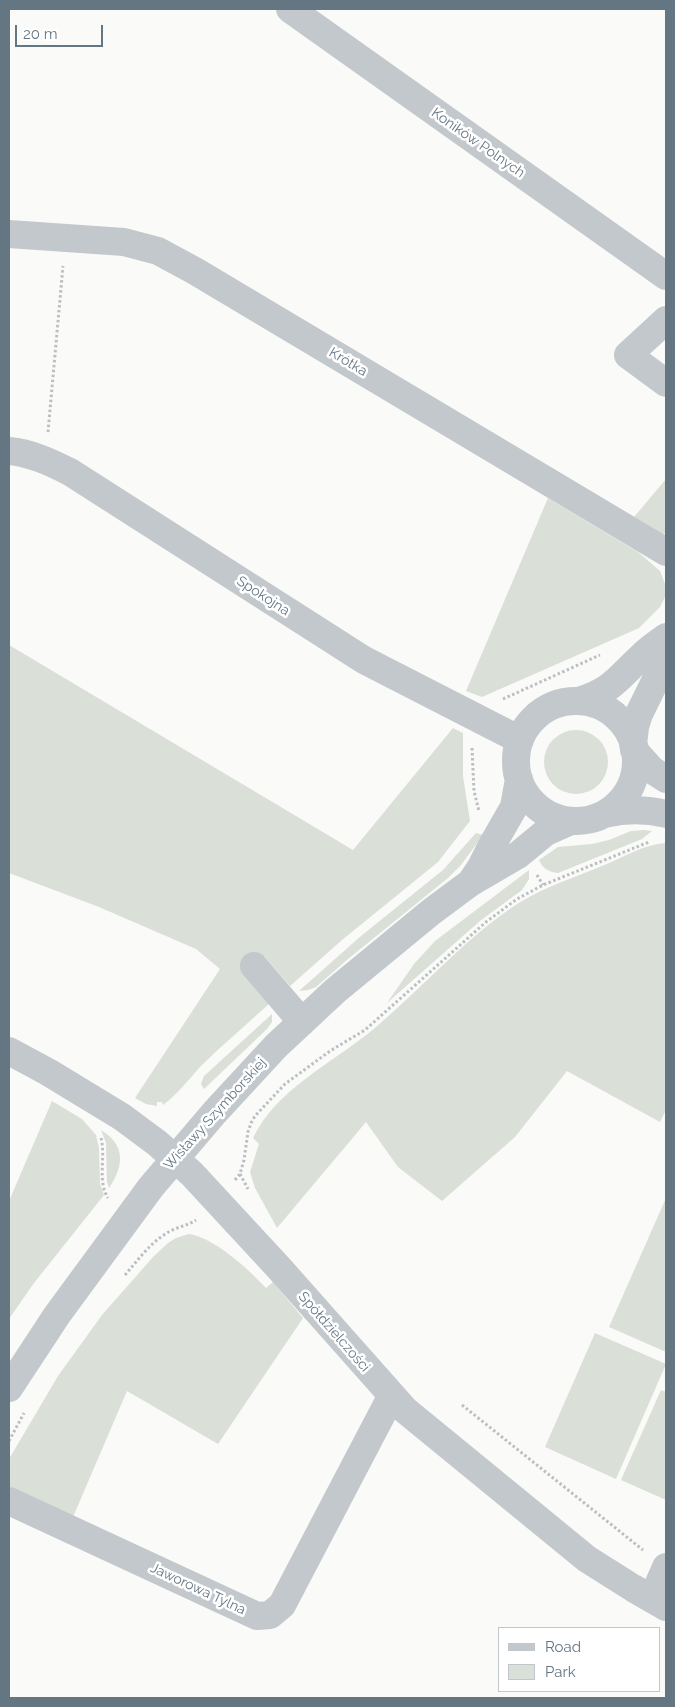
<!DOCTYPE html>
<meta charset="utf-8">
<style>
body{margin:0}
#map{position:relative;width:675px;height:1707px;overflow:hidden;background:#fafaf8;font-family:Raleway,sans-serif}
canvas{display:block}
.frame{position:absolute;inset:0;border:10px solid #657683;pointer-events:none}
.legend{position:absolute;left:498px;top:1627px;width:162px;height:65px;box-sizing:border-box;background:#fff;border:1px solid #c1c8cd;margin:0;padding:6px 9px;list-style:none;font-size:15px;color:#657683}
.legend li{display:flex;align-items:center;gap:10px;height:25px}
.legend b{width:25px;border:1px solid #c1c8cd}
.scale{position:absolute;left:15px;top:25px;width:88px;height:22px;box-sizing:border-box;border:2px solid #657683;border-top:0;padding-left:6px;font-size:15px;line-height:18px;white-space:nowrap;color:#657683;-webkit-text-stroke:4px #fff;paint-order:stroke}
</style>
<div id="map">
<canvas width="675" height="1707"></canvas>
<div class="frame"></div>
<ul class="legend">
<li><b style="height:6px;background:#c3c8cc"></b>Road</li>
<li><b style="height:14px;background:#dadfd7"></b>Park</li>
</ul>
<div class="scale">20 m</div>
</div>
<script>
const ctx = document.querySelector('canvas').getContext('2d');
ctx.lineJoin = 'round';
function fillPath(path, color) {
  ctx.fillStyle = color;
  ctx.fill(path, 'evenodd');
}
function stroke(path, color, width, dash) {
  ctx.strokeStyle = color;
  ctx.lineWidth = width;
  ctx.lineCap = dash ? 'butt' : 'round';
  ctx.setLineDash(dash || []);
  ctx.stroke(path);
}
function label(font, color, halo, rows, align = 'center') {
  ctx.font = font + ' Raleway,sans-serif';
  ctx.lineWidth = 5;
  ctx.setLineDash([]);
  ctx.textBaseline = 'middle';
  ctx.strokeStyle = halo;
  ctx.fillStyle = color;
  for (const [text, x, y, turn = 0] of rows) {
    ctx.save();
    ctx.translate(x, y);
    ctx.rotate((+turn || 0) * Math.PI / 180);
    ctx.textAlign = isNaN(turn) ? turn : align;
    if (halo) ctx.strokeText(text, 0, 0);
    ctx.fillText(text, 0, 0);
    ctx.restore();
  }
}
fillPath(new Path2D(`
 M 666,479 L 666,532 L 664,535 L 634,517 Z
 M 548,498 L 638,552 L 660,571 L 665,584 L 665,597 L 660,607 L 639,628 L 482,697 L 466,691 Z
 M 9,645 L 353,850 L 453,728 L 463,733 L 463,776 L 470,821 L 438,862 L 342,940 L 290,986 L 264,956 L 244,974 L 269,1004 C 246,1025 222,1045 200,1067 C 188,1080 178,1094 163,1105 L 162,1102 L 157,1102 L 157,1106 L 146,1104 L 135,1098 L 220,969 L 196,949 L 99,907 L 9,873 Z
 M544 762a32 32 0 1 1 64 0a32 32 0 1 1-64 0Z
 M 644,830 L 652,831 L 642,839 L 558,873 C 549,872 543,869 539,860 L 558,847 L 592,844 L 609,840 L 631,831 Z
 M 476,833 L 483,835 L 461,865 L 448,878 L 348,959 L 316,987 L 308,990 L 299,991 L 361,936 L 443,870 Z
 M 666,843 L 666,1110 L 660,1122 L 567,1071 L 515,1137 L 442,1201 L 398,1167 L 366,1122 L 277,1228 L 255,1188 L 250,1172 L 259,1144 L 253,1138 C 275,1091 330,1064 370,1032 C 420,991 467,935 522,901 C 547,886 576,877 602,866 C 622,858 644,844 666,843 Z
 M 529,870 L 529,879 L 522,890 L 480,921 L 387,1003 L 414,964 L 435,941 Z
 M 272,1014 L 272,1022 L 267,1029 L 204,1089 L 201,1084 L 204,1076 Z
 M 52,1101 L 82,1119 L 96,1135 L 99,1148 L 100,1184 L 104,1195 L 34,1283 L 9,1319 L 9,1201 Z
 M 101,1130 C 126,1145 124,1166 109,1188 L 107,1182 L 106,1143 Z
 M 666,1198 L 666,1352 L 609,1327 Z
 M 189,1234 C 215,1238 248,1269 266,1288 L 273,1282 L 303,1318 L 218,1444 L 127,1391 L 73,1517 L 9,1490 L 9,1459 L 58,1376 L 102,1315 L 153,1257 L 168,1243 L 176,1238 Z
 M 595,1333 L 666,1364 L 616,1479 L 545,1447 Z
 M 661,1390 L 666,1392 L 666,1500 L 621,1480 Z`), '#dadfd7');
stroke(new Path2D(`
 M 48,432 L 63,266
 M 503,699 L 600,655
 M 472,748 L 474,791 L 479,811
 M 537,875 L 543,885
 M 101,1138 C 106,1157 97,1181 108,1198
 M 240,1174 L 248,1189
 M 235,1180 L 240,1174 L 244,1160 L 248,1132 L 251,1123 L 255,1116 L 285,1084 L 330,1051 L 365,1030 L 486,922 L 517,899 L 543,885 L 649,842
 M 125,1275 C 138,1260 150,1243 167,1233 C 176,1227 187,1226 196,1220
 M 462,1405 L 643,1550
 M 9,1441 L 24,1413`), '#bbbfc2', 3, [2.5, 2.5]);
stroke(new Path2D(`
 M 290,9 L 666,276
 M 9,234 L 124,242 L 158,251 L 195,271 L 666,552
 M 666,320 L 628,355 L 666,383
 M 9,451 C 31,453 50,462 70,472 L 364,660 L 520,740
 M 579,701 C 612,691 618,678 642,656 C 649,649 658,643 666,637
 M516 761a60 60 0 1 1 120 0a60 60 0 1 1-120 0Z
 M 633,744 L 635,727 L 639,714 L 666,659
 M 634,750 L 652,770 L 666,779
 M 605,814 C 626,809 645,809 666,814
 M 471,882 L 481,867 L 491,847 L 514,807 L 519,779
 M 254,966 L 302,1022
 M 9,1051 L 48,1072 L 122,1117 L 157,1143 L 192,1174 L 279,1268 L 405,1410 L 587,1559 L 633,1588 L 666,1607
 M 9,1388 L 57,1315 L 151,1187 L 215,1112 L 276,1046 L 335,991 L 431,912 L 470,883 L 518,855 L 546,832 L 571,821
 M 9,1501 L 257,1616 L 270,1615 L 282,1605 L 391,1397
 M 652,1599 L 666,1567`), '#c3c8cc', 28);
label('14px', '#657683', '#fff', [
 ["Koników Polnych",478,143,35],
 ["Krótka",348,362,31],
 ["Spokojna",263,596,33],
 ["Wisławy Szymborskiej",215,1114,-48],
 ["Spółdzielczości",334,1332,49],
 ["Jaworowa Tylna",198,1589,25]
]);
</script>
